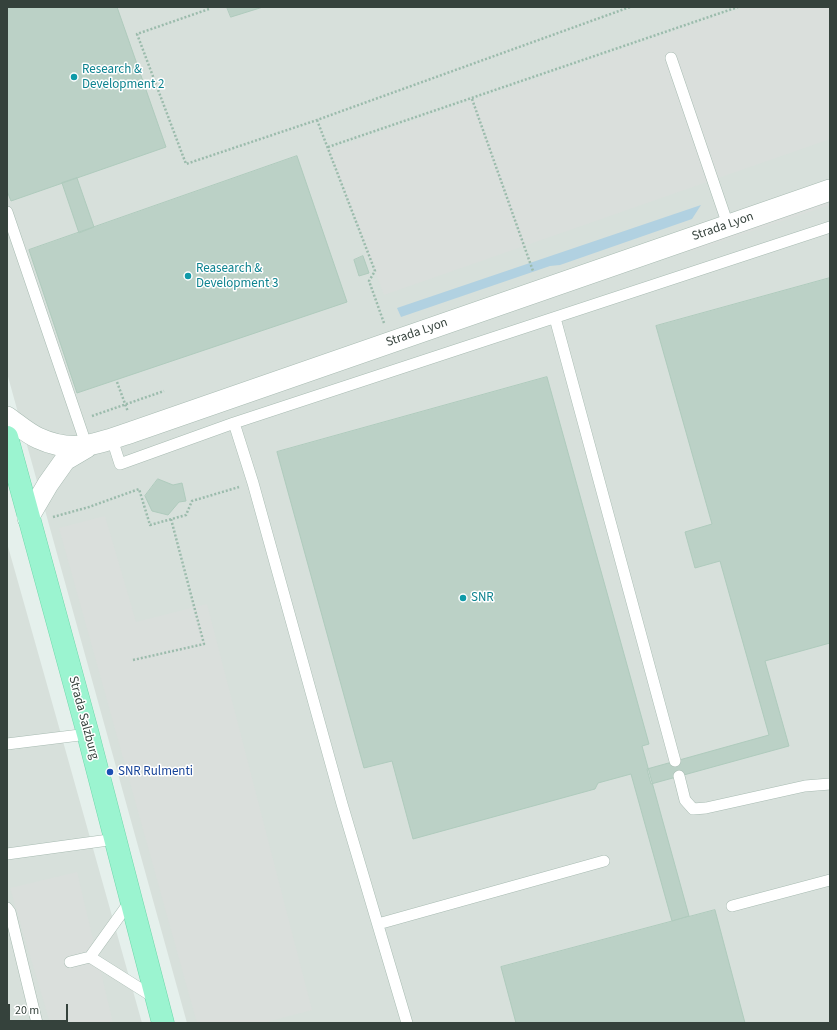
<!DOCTYPE html>
<style>
body{margin:0}
#map{position:relative;width:837px;height:1030px;overflow:hidden;background:#e5f0ec;font-family:"Source Sans 3",sans-serif}
canvas{display:block}
.frame{position:absolute;inset:0;border:8px solid #35423c;pointer-events:none}
.scale{position:absolute;left:8px;top:1004px;width:60px;height:18px;box-sizing:border-box;border:2px solid #35423c;border-top:0;padding-left:5px;font-size:12px;line-height:14px;white-space:nowrap;color:#35423c;-webkit-text-stroke:3px #fff;paint-order:stroke}
</style>
<div id="map">
<canvas width="837" height="1030"></canvas>
<div class="frame"></div>
<div class="scale">20 m</div>
</div>
<script>
const ctx = document.querySelector('canvas').getContext('2d');
ctx.lineJoin = 'round';
function fillPath(path, color) {
  ctx.fillStyle = color;
  ctx.fill(path, 'evenodd');
}
function stroke(path, color, width, dash) {
  ctx.strokeStyle = color;
  ctx.lineWidth = width;
  ctx.lineCap = dash ? 'butt' : 'round';
  ctx.setLineDash(dash || []);
  ctx.stroke(path);
}
function label(font, color, halo, rows, align = 'center') {
  ctx.font = font + ' "Source Sans 3",sans-serif';
  ctx.lineWidth = 3;
  ctx.setLineDash([]);
  ctx.textBaseline = 'middle';
  ctx.strokeStyle = halo;
  ctx.fillStyle = color;
  for (const [text, x, y, turn = 0] of rows) {
    ctx.save();
    ctx.translate(x, y);
    ctx.rotate((+turn || 0) * Math.PI / 180);
    ctx.textAlign = isNaN(turn) ? turn : align;
    if (halo) ctx.strokeText(text, 0, 0);
    ctx.fillText(text, 0, 0);
    ctx.restore();
  }
}
fillPath(new Path2D(`
 M 7,7 L 830,7 L 830,1023 L 187,1023 L 7,373 Z
 M 7,543 L 57,720 L 142,1023 L 7,1023 Z`), '#d7e0db');
fillPath(new Path2D(`
 M 701,205 L 692,219 L 560,265 L 550,266 L 401,317 L 397,308 Z`), '#b1d1e1');
fillPath(new Path2D(`
 M 745,7 L 830,7 L 830,139 L 384,295 L 329,150 Z
 M 830,189 L 830,205 L 692,251 L 674,242 Z
 M 105,516 L 136,622 L 207,604 L 312,1010 L 263,1023 L 197,1023 L 59,528 Z
 M 77,872 L 113,1023 L 50,1023 L 10,888 Z`), '#dadfdc');
const building = new Path2D(`
 M 7,7 L 117,7 L 166,147 L 11,201 L 7,191 Z
 M 227,7 L 263,7 L 231,17 Z
 M 297,156 L 347,302 L 77,393 L 29,250 Z
 M 77,178 L 94,227 L 79,233 L 62,183 Z
 M 363,256 L 369,273 L 359,276 L 354,260 Z
 M 830,278 L 830,643 L 765,661 L 789,746 L 651,784 L 647,769 L 769,735 L 720,561 L 695,568 L 685,532 L 712,524 L 656,326 Z
 M 547,377 L 649,744 L 642,746 L 689,916 L 672,921 L 631,774 L 598,783 L 595,789 L 413,839 L 392,761 L 364,768 L 277,452 Z
 M 158,479 L 173,485 L 182,483 L 186,501 L 179,502 L 168,515 L 152,511 L 145,496 Z
 M 715,910 L 745,1023 L 516,1023 L 501,967 Z`);
fillPath(building, '#bbd1c6');
stroke(building, '#afcbbd', 1);
const lane = new Path2D(`
 M 671,58 L 728,225
 M 7,212 L 87,447
 M 555,318 L 675,761
 M 234,423 L 253,483 L 342,804 L 407,1023
 M 112,439 L 120,464 L 234,423 L 830,227
 M 7,744 L 88,734
 M 679,776 L 685,800 L 693,809 L 706,808 L 805,786 L 830,784
 M 7,854 L 116,839
 M 131,900 L 90,957 L 155,998
 M 732,906 L 830,880
 M 7,908 L 10,912 L 37,1023
 M 378,924 L 604,861
 M 70,962 L 90,957`);
const street = new Path2D(`
 M 7,417 C 17,424 27,433 38,438 C 75,455 99,443 135,431 L 830,190
 M 28,518 L 48,484 L 65,460 L 87,447`);
const primary = new Path2D(`
 M 7,437 L 88,734 L 163,1023`);
stroke(lane, '#a8bbb2', 12);
stroke(street, '#a8bbb2', 22);
stroke(primary, '#6dd7aa', 23);
stroke(new Path2D(`
 M 209,9 L 137,34 L 186,164 L 317,120 L 630,7
 M 472,99 L 533,271
 M 317,120 L 375,271 L 369,281 L 384,323
 M 328,147 L 738,7
 M 117,382 L 128,412
 M 92,416 L 164,391
 M 53,517 L 89,507 L 139,489 L 150,525 L 186,515 L 192,501 L 239,487
 M 133,660 L 204,644 L 171,519`), '#9bbbac', 2.5, [2, 2]);
stroke(lane, '#fff', 11);
stroke(street, '#fff', 21);
stroke(primary, '#9bf4d0', 22);
for (const [x, y, r, color] of [
 [74,77,4,"#0f9aa8"],
 [188,276,4,"#0f9aa8"],
 [463,598,4,"#0f9aa8"],
 [110,772,4,"#1a4fb4"]
]) {
  const dot = new Path2D();
  dot.arc(x, y, r, 0, 2 * Math.PI);
  ctx.fillStyle = color;
  ctx.fill(dot);
  stroke(dot, '#fff', 1.5);
}
label('13px', '#0d838f', '#fff', [
 ["Research &",82,70],
 ["Development 2",82,85],
 ["Reasearch &",196,269],
 ["Development 3",196,284],
 ["SNR",471,598]
], 'left');
label('13px', '#35423c', '#fff', [
 ["Strada Lyon",723,227,-19],
 ["Strada Lyon",417,333,-19],
 ["Strada Salzburg",83,718,75]
]);
label('13px', '#164399', '#fff', [
 ["SNR Rulmenti",118,772]
], 'left');
</script>
